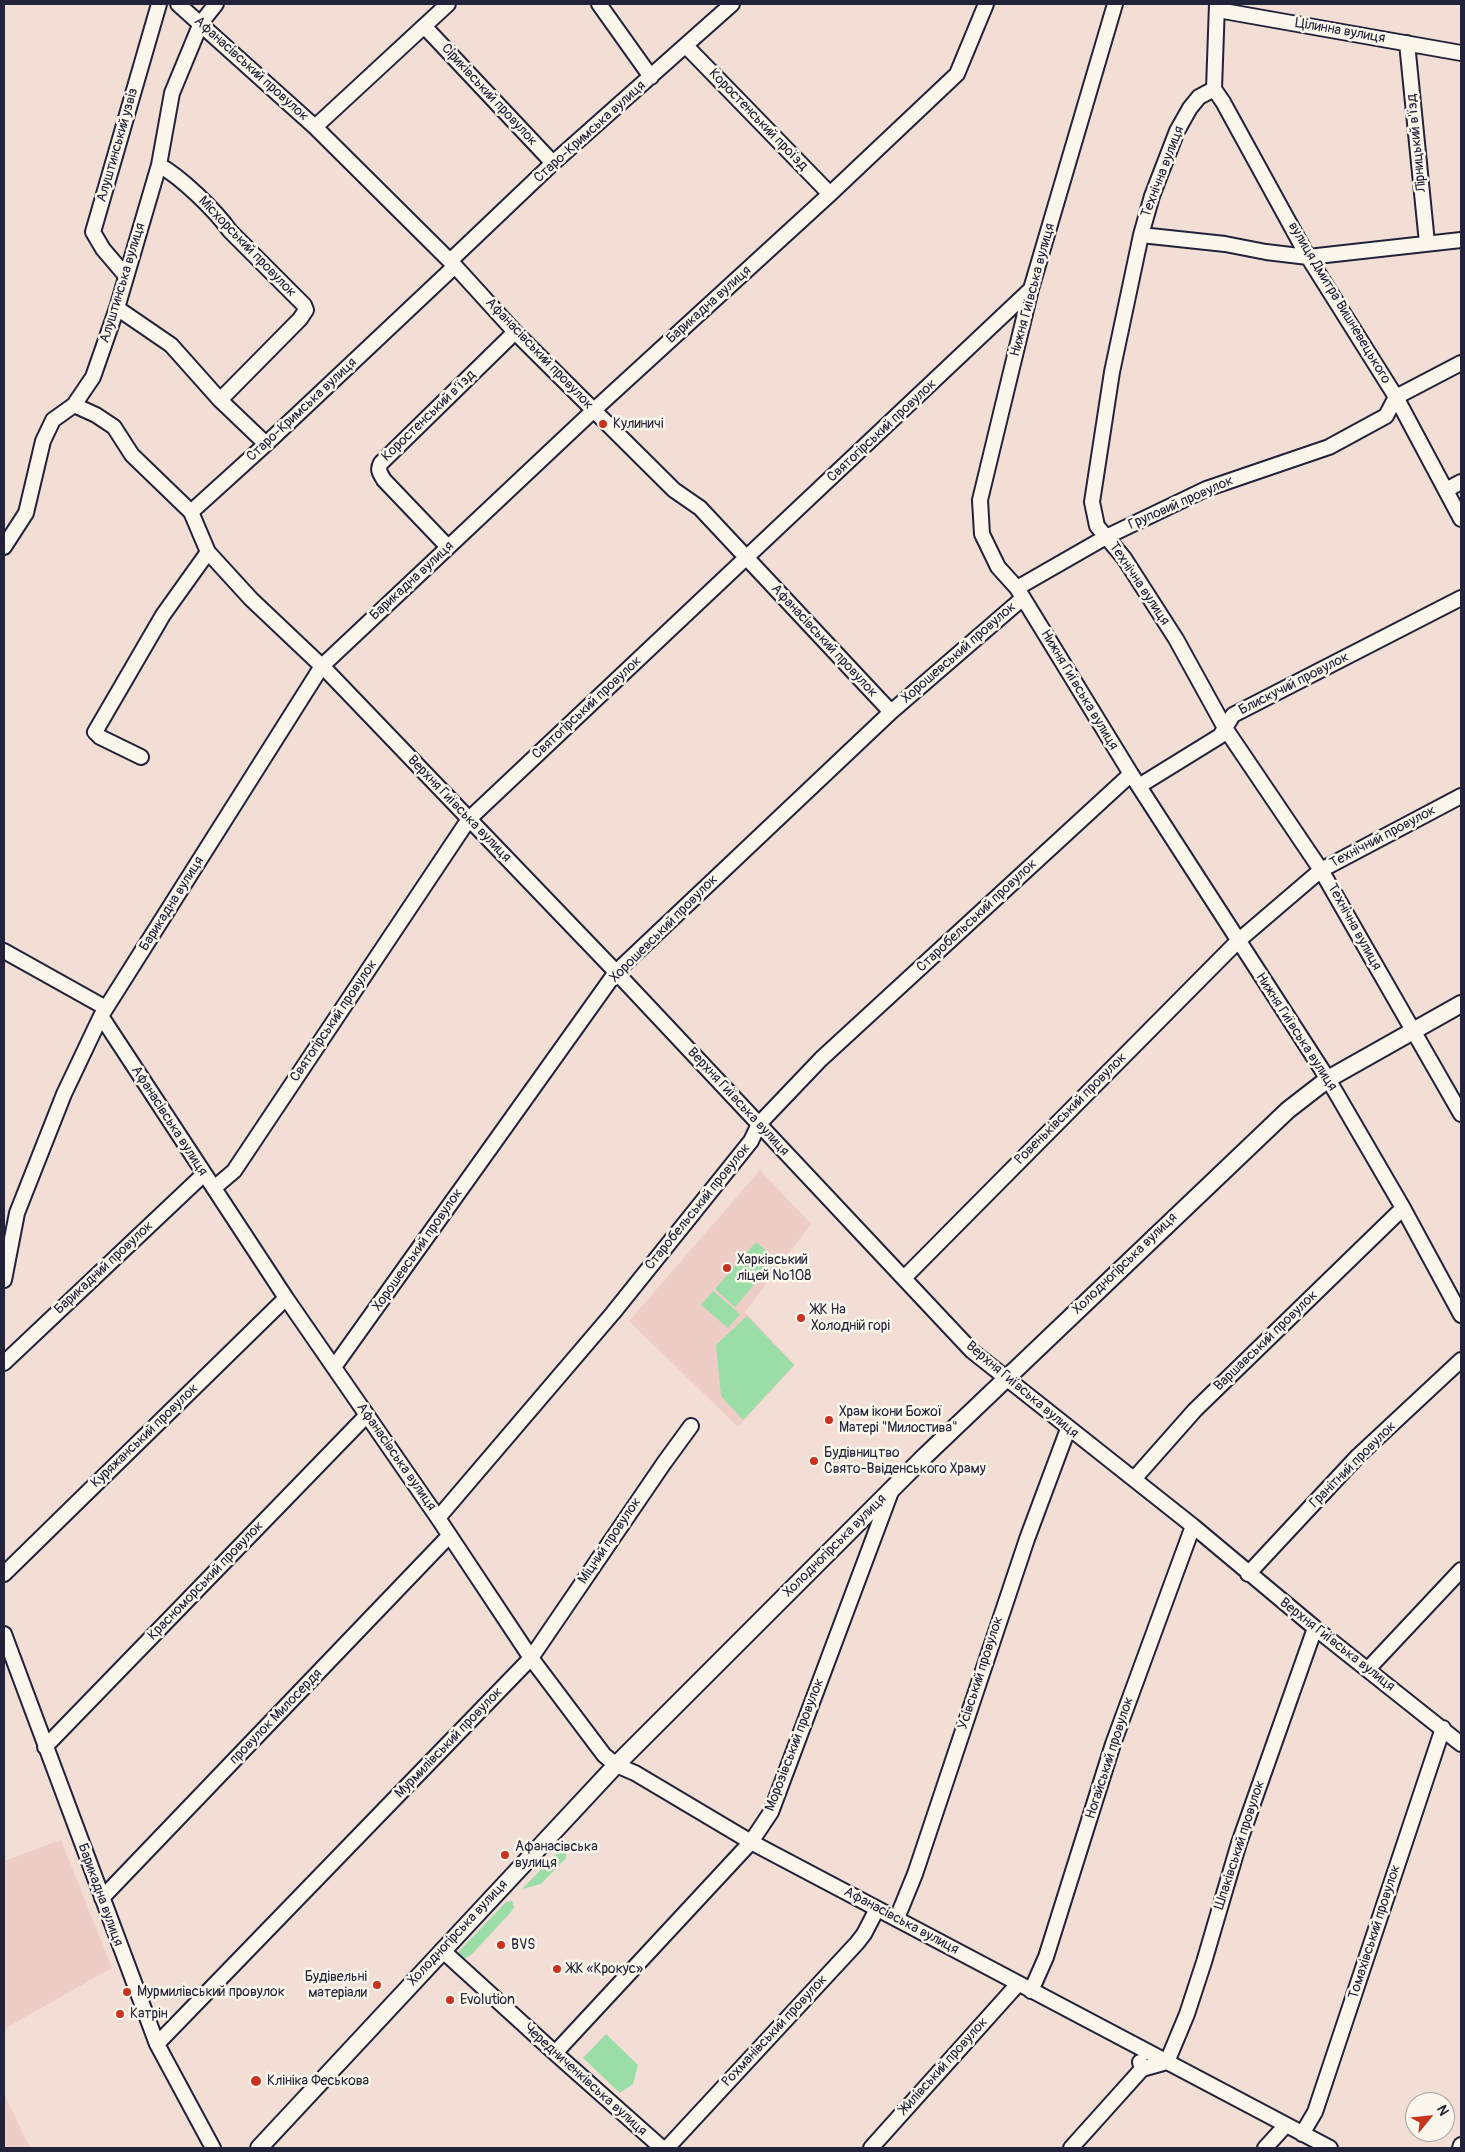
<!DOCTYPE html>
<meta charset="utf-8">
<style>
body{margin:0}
#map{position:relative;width:1465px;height:2152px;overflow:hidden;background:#f3ded6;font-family:Pangolin,sans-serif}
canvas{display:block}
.frame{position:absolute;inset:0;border:5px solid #22223b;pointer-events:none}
.north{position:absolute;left:1405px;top:2092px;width:50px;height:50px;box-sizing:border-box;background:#fbf7ec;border:1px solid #a4a2a5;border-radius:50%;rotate:62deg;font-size:14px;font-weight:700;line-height:20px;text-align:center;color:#22223b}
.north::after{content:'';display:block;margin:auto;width:18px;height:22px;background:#c8321e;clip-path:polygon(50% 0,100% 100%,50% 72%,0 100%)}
</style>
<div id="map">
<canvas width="1465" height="2152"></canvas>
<div class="frame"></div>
<div class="north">N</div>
</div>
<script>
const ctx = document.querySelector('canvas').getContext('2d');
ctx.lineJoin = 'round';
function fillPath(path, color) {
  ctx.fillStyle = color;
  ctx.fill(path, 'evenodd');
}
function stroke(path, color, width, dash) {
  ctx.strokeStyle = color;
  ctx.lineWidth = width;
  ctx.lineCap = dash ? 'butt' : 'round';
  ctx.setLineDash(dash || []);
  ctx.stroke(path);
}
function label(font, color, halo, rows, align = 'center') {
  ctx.font = font + ' Pangolin,sans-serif';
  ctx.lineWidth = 5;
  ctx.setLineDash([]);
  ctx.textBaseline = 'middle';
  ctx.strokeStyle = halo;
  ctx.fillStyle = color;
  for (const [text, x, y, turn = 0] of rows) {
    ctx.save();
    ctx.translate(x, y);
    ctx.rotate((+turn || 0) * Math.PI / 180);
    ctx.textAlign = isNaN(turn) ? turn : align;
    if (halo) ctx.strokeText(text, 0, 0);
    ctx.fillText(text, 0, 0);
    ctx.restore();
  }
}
fillPath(new Path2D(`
 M 760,1170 L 811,1224 L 745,1312 L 795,1365 L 738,1427 L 629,1321 Z
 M 61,1840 L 112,1968 L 4,2029 L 4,1861 Z
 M 4,2094 L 30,2148 L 4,2148 Z`), '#edcdc6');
fillPath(new Path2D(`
 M 756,1242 L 776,1259 L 735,1307 L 715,1289 Z
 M 713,1291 L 740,1314 L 728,1328 L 701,1305 Z
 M 747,1316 L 794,1365 L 743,1420 L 721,1396 L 716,1345 Z
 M 567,1843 L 566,1858 L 541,1884 L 522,1889 Z
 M 512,1901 L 514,1907 L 511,1912 L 471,1955 L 461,1960 L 457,1958 L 460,1950 L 506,1902 Z
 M 606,2034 L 638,2065 L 633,2084 L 620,2093 L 583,2058 Z`), '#9bdda7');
const minor = new Path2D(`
 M 178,4 L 315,127 L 455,266 L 515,332 L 674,490 L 700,508 L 891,712
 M 599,4 L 651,77
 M 1115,4 L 1031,289 L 980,500 L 982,534 L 998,567 L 1017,588 L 1131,774 L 1328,1079 L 1403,1208 L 1461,1315
 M 1217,4 L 1214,89 L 1199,97 L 1190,108 L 1177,131 L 1152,196 L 1141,235 L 1112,372 L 1092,502 L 1097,526 L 1124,558 L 1176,639 L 1225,728 L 1321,870 L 1461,1114
 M 1218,10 L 1461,53
 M 424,26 L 553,163
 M 1407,43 L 1427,243
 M 686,46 L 830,194
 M 1214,89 L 1223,102 L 1308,257 L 1396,397 L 1461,519
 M 315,127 L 448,4
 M 159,165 C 181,177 215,210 230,231 L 304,305 L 306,310 L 300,319 L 220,400
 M 1141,235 L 1225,244 L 1266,252 L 1308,257 L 1461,240
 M 450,261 L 553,163 L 732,4
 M 126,276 L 103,249 L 93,232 L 159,4
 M 117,308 L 171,345 L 220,400 L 266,444
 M 74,405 L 96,415 L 114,427 L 132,455 L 191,512 L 208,552 L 251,599 L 327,671 L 616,972 L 972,1351 L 1193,1526 L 1315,1628 L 1461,1744
 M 1446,490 L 1461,482
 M 191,512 L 266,444 L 455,266
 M 4,547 L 26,513 L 43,441 L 53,420 L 74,405 L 93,377 L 117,308 L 159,165 L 172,93 L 201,23 L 216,4
 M 448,547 L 384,480 C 380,473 377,470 381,463 L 515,332
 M 1017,588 L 1106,537 L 1206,489 L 1329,447 L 1386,416 L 1396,397 L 1461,363
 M 141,757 L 100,737 L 95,732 L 163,615 L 208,552
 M 1139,786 L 1220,736 L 1233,715 L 1461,598
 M 4,951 L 106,1008
 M 101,1016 L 286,1298 L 438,1518 L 531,1658 L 604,1755 L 616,1765 L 635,1773 L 751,1842 L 1330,2148
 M 214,1188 L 234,1171 L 469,819 L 1031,289
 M 904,1278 L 1238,941 L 1321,870 L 1461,796
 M 4,1280 L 17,1213 L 64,1094 L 101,1016 L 322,666 L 594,410 L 830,194 L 957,74 L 986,4
 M 4,1363 L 204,1174
 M 334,1367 L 616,972 L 891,712 L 1023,598
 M 1134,1479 L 1195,1410 L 1403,1208
 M 438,1518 L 613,1313 L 751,1141 L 759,1124 L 821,1059 L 1131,774
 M 4,1574 L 286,1298
 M 1248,1574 L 1358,1456 L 1461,1360
 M 4,1634 L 157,2044 L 213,2148
 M 1368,1669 L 1461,1570
 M 45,1747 L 367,1415
 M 102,1898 L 449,1536
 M 897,1918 L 915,1874 L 1027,1539 L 1068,1429
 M 442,1950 L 555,2053 L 662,2148
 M 1031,1991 L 1046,1957 L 1113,1744 L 1193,1526
 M 157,2044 L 531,1658 L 664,1463 L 691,1426
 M 555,2053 L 751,1842 L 771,1812 L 892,1489
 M 1142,2069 L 1167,2062 L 1187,2014 L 1204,1962 L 1239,1843 L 1315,1628
 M 1302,2134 L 1315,2112 L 1443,1728
 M 667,2148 L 857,1943 L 864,1934 L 877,1909
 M 871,2148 L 1018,1984
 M 1071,2148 L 1142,2069 L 1140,2062
 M 1265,2148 L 1286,2125
 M 1460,2148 L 1461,2145`);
const major = new Path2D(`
 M 259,2148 L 616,1765 L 925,1456 L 1288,1110 L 1328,1079 L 1461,1004`);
stroke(minor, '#22223b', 18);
stroke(major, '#22223b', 20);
stroke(minor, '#fbf7ec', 14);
stroke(major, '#fbf7ec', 16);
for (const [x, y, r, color] of [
 [603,424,5,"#c8321e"],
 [727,1268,5,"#c8321e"],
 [801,1318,5,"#c8321e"],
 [829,1420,5,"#c8321e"],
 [814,1461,5,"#c8321e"],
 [505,1855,5,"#c8321e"],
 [501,1945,5,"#c8321e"],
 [557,1969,5,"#c8321e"],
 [377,1985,5,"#c8321e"],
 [127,1992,5,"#c8321e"],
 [450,2000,5,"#c8321e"],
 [120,2014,5,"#c8321e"],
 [256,2081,6,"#c8321e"]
]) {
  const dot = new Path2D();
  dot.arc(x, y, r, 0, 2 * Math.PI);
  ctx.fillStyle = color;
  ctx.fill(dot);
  stroke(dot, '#fbf7ec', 2);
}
label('14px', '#22223b', '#fbf7ec', [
 ["Цілинна вулиця",1340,31,10],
 ["Афанасівський провулок",251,69,42],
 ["Сіриківський провулок",489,95,47],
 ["Коростенський проїзд",758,120,46],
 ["Старо-Кримська вулиця",590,132,-42],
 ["Лірницький в'їзд",1417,143,-96],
 ["Алуштинський узвіз",118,145,-74],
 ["Технічна вулиця",1163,172,-69],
 ["Місхорський провулок",247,247,46],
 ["Алуштинська вулиця",123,283,-73],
 ["Нижня Гиївська вулиця",1033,290,-75],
 ["вулиця Дмитра Вишневецького",1339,303,59],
 ["Барикадна вулиця",709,305,-42],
 ["Афанасівський провулок",539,354,46],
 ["Старо-Кримська вулиця",302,410,-43],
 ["Коростенський в’їзд",429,416,-44],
 ["Святогірський провулок",882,431,-43],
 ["Груповий провулок",1181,503,-24],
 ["Барикадна вулиця",412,581,-43],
 ["Технічна вулиця",1139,584,56],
 ["Афанасівський провулок",824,641,47],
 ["Хорошевський провулок",959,653,-41],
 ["Блискучий провулок",1294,684,-27],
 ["Нижня Гиївська вулиця",1079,690,59],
 ["Святогірський провулок",587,708,-43],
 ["Верхня Гиївська вулиця",459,809,46],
 ["Технічний провулок",1383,837,-28],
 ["Барикадна вулиця",172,904,-58],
 ["Старобельський провулок",977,916,-43],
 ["Технічна вулиця",1354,927,61],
 ["Хорошевський провулок",664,929,-45],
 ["Святогірський провулок",334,1021,-56],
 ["Нижня Гиївська вулиця",1296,1032,57],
 ["Верхня Гиївська вулиця",738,1102,47],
 ["Ровеньківський провулок",1071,1109,-45],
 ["Афанасівська вулиця",169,1121,57],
 ["Старобельський провулок",698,1207,-51],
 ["Хорошевський провулок",418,1250,-55],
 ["Холодногірська вулиця",1125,1264,-44],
 ["Барикадний провулок",104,1268,-43],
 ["Варшавський провулок",1266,1341,-44],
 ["Верхня Гиївська вулиця",1022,1390,40],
 ["Куряжанський провулок",145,1436,-44],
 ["Афанасівська вулиця",396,1457,55],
 ["Гранітний провулок",1353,1465,-45],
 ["Міцний провулок",610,1541,-56],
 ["Холодногірська вулиця",835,1546,-45],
 ["Красноморський провулок",206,1581,-46],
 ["Верхня Гиївська вулиця",1337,1645,38],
 ["Усівський провулок",981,1673,-72],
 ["провулок Милосердя",276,1717,-46],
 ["Мурмилівський провулок",449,1743,-46],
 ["Морозівський провулок",795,1745,-69],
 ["Ногайський провулок",1110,1758,-72],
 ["Шпаківський провулок",1240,1845,-72],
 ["Барикадна вулиця",100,1895,70],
 ["Афанасівська вулиця",901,1921,28],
 ["Томахівський провулок",1375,1932,-72],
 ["Холодногірська вулиця",458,1933,-47],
 ["Рохманівський провулок",775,2031,-47],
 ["Жилівський провулок",944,2066,-48],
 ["Чередниченківська вулиця",585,2080,42]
]);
label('14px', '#22223b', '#fbf7ec', [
 ["Кулиничі",613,424],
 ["Харківський",737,1260],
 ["ліцей №108",737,1276],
 ["ЖК На",811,1310],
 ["Холодній горі",811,1326],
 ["Храм ікони Божої",839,1412],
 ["Матері \"Милостива\"",839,1428],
 ["Будівництво",824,1453],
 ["Свято-Ввіденського Храму",824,1469],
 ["Афанасівська",515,1847],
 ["вулиця",515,1863],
 ["BVS",511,1945],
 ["ЖК «Крокус»",567,1969],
 ["Будівельні",367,1977,"right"],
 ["матеріали",367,1993,"right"],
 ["Мурмилівський провулок",137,1992],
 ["Evolution",460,2000],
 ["Катрін",130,2014],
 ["Клініка Феськова",267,2081]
], 'left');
</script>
